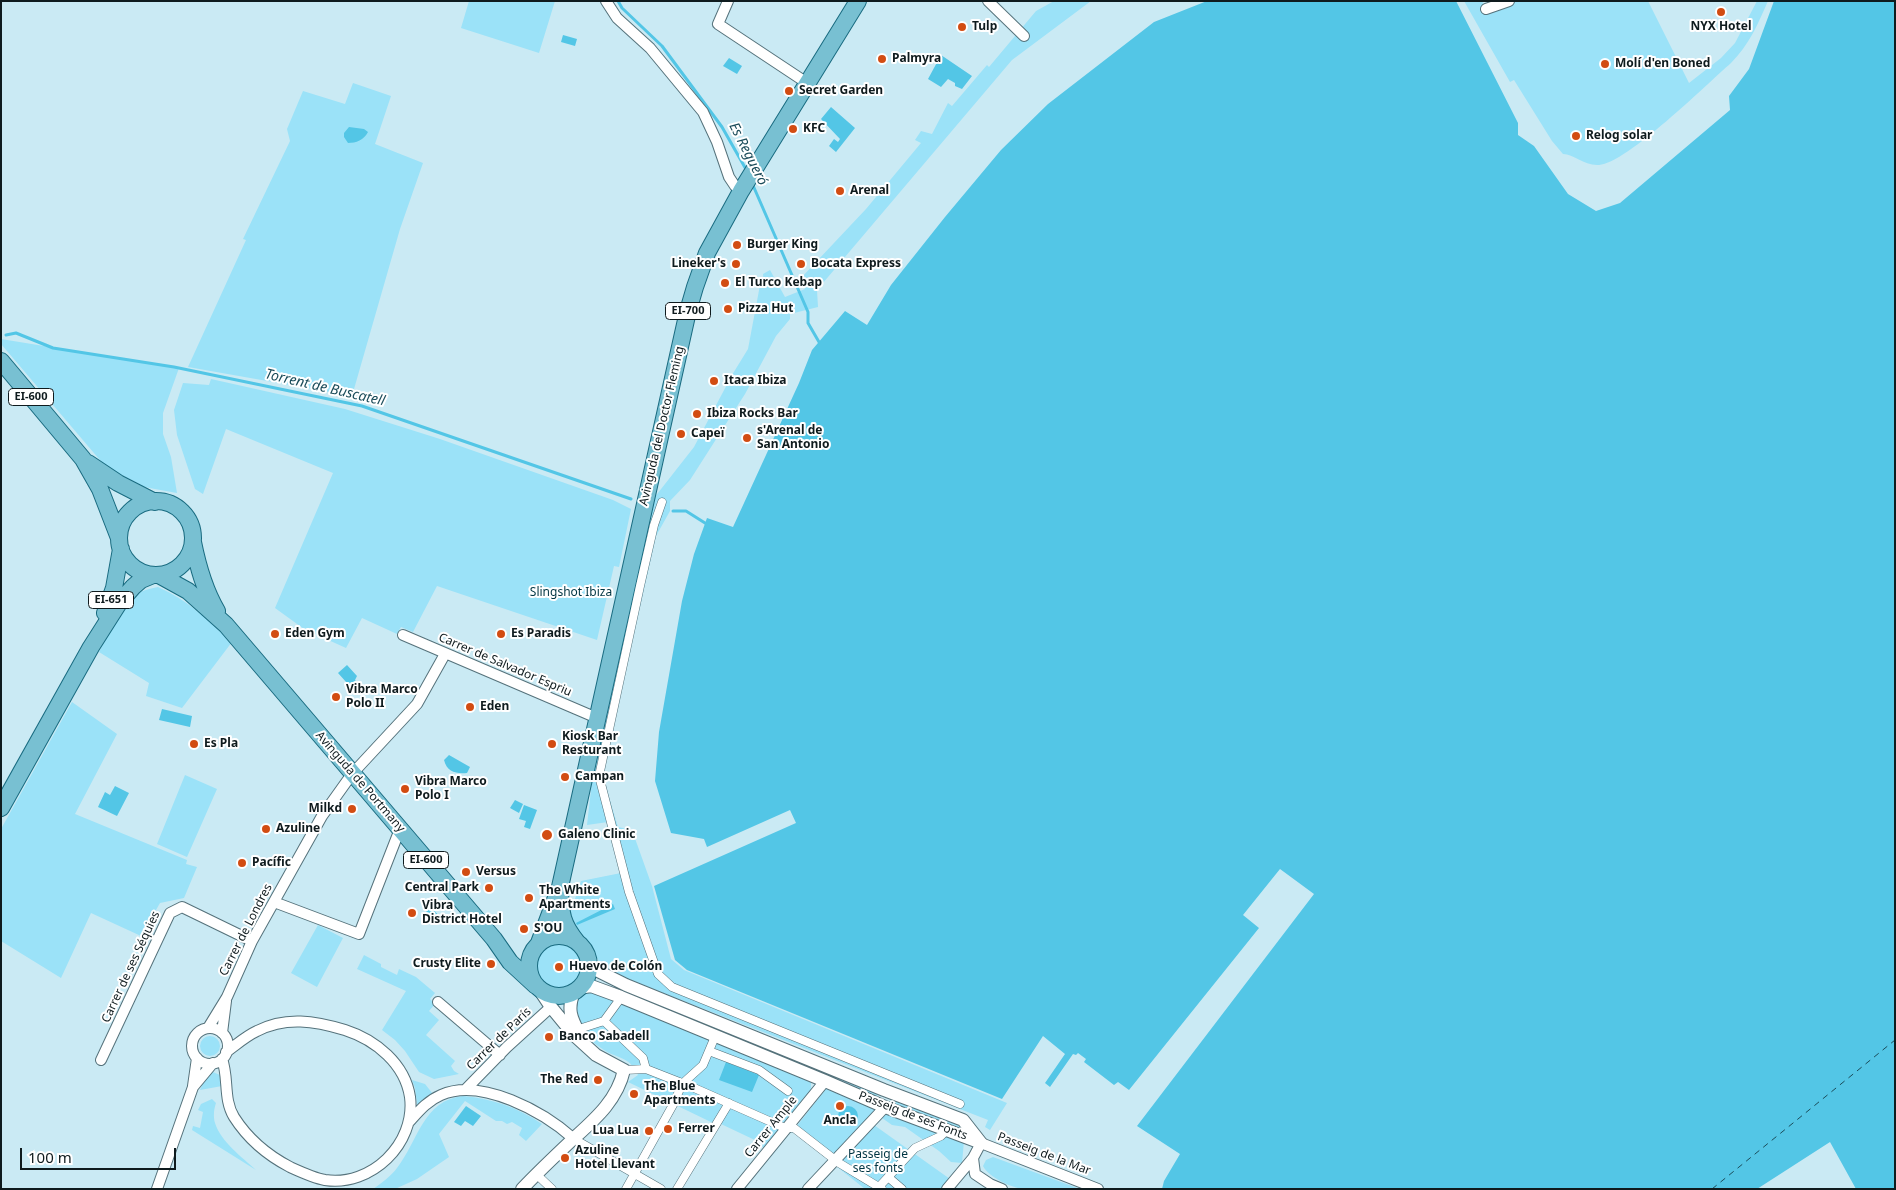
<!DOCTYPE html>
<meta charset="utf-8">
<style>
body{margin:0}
#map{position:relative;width:1896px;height:1190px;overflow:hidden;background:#caeaf4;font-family:"Noto Sans",sans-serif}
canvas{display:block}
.frame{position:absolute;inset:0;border:2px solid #0f1b1e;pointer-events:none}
.scale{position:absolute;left:20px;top:1148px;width:156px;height:22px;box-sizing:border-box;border:2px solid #0f1b1e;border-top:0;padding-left:6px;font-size:15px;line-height:18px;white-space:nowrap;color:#0f1b1e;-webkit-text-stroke:4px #fff;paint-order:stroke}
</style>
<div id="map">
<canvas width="1896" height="1190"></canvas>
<div class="frame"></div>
<div class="scale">100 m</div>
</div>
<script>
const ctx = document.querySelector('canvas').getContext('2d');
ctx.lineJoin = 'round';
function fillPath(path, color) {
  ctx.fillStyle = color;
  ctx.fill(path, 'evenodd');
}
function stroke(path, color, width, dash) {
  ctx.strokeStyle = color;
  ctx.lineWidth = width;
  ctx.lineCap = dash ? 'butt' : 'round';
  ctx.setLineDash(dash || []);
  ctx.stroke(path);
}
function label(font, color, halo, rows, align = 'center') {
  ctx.font = font + ' "Noto Sans",sans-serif';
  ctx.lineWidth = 4;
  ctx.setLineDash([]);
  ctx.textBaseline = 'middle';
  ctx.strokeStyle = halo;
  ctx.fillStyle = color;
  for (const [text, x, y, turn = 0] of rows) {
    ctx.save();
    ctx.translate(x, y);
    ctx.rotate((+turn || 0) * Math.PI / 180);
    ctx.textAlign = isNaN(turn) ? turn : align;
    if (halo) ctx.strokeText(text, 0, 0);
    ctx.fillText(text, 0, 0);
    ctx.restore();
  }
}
fillPath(new Path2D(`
 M 469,1 L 555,1 L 539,53 L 461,28 Z
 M 1054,1 L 1091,1 L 1012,60 L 817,290 L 818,307 L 790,314 L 790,319 L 776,336 L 745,394 L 690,480 L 670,501 L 670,511 L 656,536 L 602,774 L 618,827 L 632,830 L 652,886 L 671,959 L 684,970 L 1007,1103 L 990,1130 L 985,1127 L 988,1120 L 602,969 L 594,951 L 575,931 L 570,914 L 581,881 L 621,873 L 608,822 L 587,825 L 592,781 L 654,498 L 694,447 L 732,375 L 748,349 L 760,285 L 764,287 L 763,274 L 770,270 L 785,297 L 805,289 L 801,278 L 866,209 L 921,143 L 915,140 L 921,131 L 932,134 L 948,103 L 952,106 L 987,65 L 989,67 L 1036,11 Z
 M 1464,1 L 1482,1 L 1486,10 L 1516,1 L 1648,1 L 1689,83 L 1721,58 L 1735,43 L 1757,1 L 1768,1 C 1758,24 1749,45 1731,63 C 1707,84 1627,163 1599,165 C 1584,166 1574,154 1563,154 L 1552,141 L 1514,80 L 1510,82 Z
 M 353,83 L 391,96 L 375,144 L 423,163 L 400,229 L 352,396 L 188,367 L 246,240 L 243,239 L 290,141 L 287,129 L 303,91 L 345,104 Z
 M 1,339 L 179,368 L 163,413 L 163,434 L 171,457 L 177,493 L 144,487 L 105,466 L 1,344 Z
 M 211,379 L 345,409 L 440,439 L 613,500 L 631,509 L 619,567 L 614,566 L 597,640 L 437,586 L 413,632 L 401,627 L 397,634 L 362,618 L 346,648 L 304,629 L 275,608 L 333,473 L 226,429 L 203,494 L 195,489 L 177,435 L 174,410 L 183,383 L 209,385 Z
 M 158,587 C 188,600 208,620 232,642 L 182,708 L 146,696 L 149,683 L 99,652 C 108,634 117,610 132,597 C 139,591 149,589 158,587 Z
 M 72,702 L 117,734 L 75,814 L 187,860 L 186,864 L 197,867 L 184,898 L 160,903 L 141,936 L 91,913 L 61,978 L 1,941 L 1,829 Z
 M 185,775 L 217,789 L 187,857 L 157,844 Z
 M 318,925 L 343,938 L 317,987 L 291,973 Z
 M536 966a23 23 0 1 1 46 0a23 23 0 1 1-46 0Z
 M 364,955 L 381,964 L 381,967 L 397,975 L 399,969 L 416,977 L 435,993 L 430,999 L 435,1004 L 429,1011 L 439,1020 L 426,1035 L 455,1061 L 451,1066 L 454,1071 L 459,1074 L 434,1079 L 419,1072 L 405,1051 L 395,1040 L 382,1030 L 406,991 L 357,969 Z
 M 590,991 L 811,1080 L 811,1091 L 764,1149 L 759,1142 L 721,1124 L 715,1124 L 628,1082 L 638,1075 C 628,1054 617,1060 601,1048 C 584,1037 575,1021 575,1001 L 581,995 Z
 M200 1046a10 10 0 1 1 20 0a10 10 0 1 1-20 0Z
 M 213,1072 L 222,1076 L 222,1086 L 200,1090 L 206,1077 Z
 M 839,1076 L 877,1091 L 878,1100 L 832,1081 Z
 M 412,1080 L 425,1084 L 433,1094 L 419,1105 L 417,1104 L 415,1088 Z
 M 826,1089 L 877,1110 L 833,1155 L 796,1127 Z
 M 463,1096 C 493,1099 517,1107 542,1124 L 526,1141 L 519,1135 L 522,1128 L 512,1122 L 507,1124 L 502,1121 L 496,1121 L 465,1101 L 439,1134 L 449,1157 L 417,1179 L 395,1189 L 373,1189 C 382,1183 391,1176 397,1168 C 418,1141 423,1100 463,1096 Z
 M 212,1099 L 216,1103 C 214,1109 213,1116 215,1123 C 221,1142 242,1157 256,1170 L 192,1130 L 193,1126 L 200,1128 L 203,1112 L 198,1110 L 201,1104 Z
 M 897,1099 L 961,1122 L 970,1136 L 895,1106 Z
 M 889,1112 L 964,1141 L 962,1163 L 951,1162 L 939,1151 L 905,1127 L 892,1125 L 882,1118 Z
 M 874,1125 L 950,1179 L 941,1189 L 865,1189 L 836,1166 Z
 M 993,1157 L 1080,1189 C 1062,1189 1042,1190 1024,1189 C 1012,1188 988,1177 983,1166 L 986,1160 Z`), '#9be2f8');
fillPath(new Path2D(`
 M 1207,1 L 1456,1 L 1518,123 L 1518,135 L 1534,146 L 1568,194 L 1596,211 L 1620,203 L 1730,110 L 1729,96 L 1749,69 L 1774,1 L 1895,1 L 1895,1189 L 1856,1189 L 1830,1142 L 1757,1189 L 1162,1189 L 1164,1181 L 1180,1154 L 1137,1126 L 1314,894 L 1280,869 L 1243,915 L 1259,928 L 1129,1090 L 1118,1082 L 1114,1085 L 1084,1062 L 1086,1059 L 1078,1053 L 1076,1055 L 1073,1054 L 1050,1087 L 1045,1083 L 1065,1054 L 1043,1036 L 1002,1099 L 687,970 L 675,960 L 654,886 L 796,823 L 790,810 L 707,847 L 704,839 L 671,833 L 655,781 L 659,732 L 682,601 L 694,554 L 707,518 L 733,527 L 799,383 L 812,350 L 845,311 L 867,325 L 891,285 L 945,217 L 1001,150 L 1048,104 L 1154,22 Z
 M 563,35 L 577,39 L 575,46 L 561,42 Z
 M 941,55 L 972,76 L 962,89 L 955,86 L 955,83 L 948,79 L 941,87 L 928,79 Z
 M 729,58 L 742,66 L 737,74 L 723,66 Z
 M 831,107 L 855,128 L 836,152 L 829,146 L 834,139 L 838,142 L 840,139 L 821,119 Z
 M 349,127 L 364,129 L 368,132 C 364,140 356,143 348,143 L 344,137 L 344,133 Z
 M 347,665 L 357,676 L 355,680 L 360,687 L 355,692 L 338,673 Z
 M 162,709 L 192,716 L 190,727 L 159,720 Z
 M 449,755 L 470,767 L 467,773 C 456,774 447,772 444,760 Z
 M 115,786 L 129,793 L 117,816 L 98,807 L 105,792 L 110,795 Z
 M 515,800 L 523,804 L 519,813 L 510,808 Z
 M 524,805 L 537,810 L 530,829 L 524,827 L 526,821 L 519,819 Z
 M 613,904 L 615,909 L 577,925 L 576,923 Z
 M 431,907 L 442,919 L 437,924 L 426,912 Z
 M 726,1062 L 759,1075 L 752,1092 L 719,1080 Z
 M 466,1106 L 481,1116 L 473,1126 L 465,1121 L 461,1126 L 454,1122 Z
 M838 1116a10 10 0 1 1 20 0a10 10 0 1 1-20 0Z`), '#53c6e6');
stroke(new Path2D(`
 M 618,1 L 622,8 L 662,46 L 722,127 L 747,171
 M 752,183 L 808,312 L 808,323 L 819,342
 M 6,335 L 16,333 L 53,348 L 174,367 L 362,406 L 631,499
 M 673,511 L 686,511 L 705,523`), '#53c6e6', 3);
stroke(new Path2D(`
 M 1712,1189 L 1895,1040`), '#1b4c5a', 1, [6, 5]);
const pedestrian = new Path2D(`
 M 662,502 L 654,525 L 640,586 L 599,776 L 629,892 L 658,974 L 672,987 L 960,1104
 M 604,1021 L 643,1058 L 646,1069
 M 582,1028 L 604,1021 L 620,999
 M 709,1051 L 759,1070 L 788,1091
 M 624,1070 L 646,1069 L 692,1087 L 785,1128 L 794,1128 L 839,1163 L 882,1189
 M 574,1139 L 661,1189
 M 536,1174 L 552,1189
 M 888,1177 L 902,1189
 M 626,1189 L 674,1103 L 682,1084 L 703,1065 L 714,1039
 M 677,1189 L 729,1103
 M 877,1189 L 915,1148 L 941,1136 L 944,1133`);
const minor = new Path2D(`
 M 606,1 L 617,18 L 650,48 L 703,112 L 717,142 L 729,177 L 735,186 L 741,191
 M 728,1 L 718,24 L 807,83
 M 988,1 L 1024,36
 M 1486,9 L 1509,1
 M 403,635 L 597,718
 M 274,902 L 359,934 L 400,829
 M 438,1002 L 500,1055
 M 208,1028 L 227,997 L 252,941 L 322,816 L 352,774 L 417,704 L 445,654
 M192 1046a18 18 0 1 1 36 0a18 18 0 1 1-36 0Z
 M 222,1033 L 226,1001
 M 222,1059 C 229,1078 223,1099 234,1117 C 248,1139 267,1155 290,1167 C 301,1172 314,1178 325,1180 C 371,1187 416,1144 410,1097 C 405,1064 376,1040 345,1030 C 315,1021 286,1016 257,1031 C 246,1036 236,1045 226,1052
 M 101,1060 L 170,913 L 182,907 L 252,941
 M 193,1086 L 197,1058
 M 465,1090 L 507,1047 L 551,1007
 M 409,1122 C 419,1111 427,1101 441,1095 C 481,1077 544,1112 574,1139
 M 973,1158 L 975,1174 L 990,1184 L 1002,1189
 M 157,1189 L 193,1087 L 213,1063
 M 737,1189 L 825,1081
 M 808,1189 L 885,1107
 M 947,1189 L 973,1158 L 981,1143 L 1098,1189`);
const tertiary = new Path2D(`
 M 589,963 L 598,971 L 626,985 L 884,1090 L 963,1120 L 981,1143
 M 579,988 L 591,986 L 621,997 L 825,1081 L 885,1107 L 981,1143
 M 574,992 C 567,1009 571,1018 579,1033
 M 522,1189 C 538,1172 555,1156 572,1140 C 594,1120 617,1101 624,1070 L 596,1055 L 574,1035 L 551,1007 L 539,989`);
const primary = new Path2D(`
 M 1,361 L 83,459 L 100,489 L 119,538
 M 88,463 L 118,483 L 155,502
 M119 538a37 37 0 1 1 74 0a37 37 0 1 1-74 0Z
 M 193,542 C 198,567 204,589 217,611
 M 159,575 L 188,591 L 226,625 L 494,939 L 510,962 L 536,986
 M 105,613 L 114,588 L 121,549
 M 1,808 L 91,647 L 119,603 L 133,587 L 141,580 L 153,575
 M 560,891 C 561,914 562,924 577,942
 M529 966a30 30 0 1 1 60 0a30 30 0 1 1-60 0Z
 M 539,943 L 560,887 L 657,450 L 688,311 L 695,287 L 707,253 L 741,191 L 858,1`);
stroke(pedestrian, '#55727b', 9);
stroke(minor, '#55727b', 12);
stroke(tertiary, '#55727b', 14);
stroke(primary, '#196b80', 18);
stroke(pedestrian, '#fff', 8);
stroke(minor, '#fff', 10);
stroke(tertiary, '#fff', 12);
stroke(primary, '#78c0d2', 16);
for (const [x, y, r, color] of [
 [1721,12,5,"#d24c12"],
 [962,27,5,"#d24c12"],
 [882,59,5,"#d24c12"],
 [1605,64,5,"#d24c12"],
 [789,91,5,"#d24c12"],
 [793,129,5,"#d24c12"],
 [1576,136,5,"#d24c12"],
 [840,191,5,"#d24c12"],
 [737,245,5,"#d24c12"],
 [736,264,5,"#d24c12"],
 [801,264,5,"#d24c12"],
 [725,283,5,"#d24c12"],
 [728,309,5,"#d24c12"],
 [714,381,5,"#d24c12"],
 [697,414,5,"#d24c12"],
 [681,434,5,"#d24c12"],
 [747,438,5,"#d24c12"],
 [275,634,5,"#d24c12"],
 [501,634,5,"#d24c12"],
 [336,697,5,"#d24c12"],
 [470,707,5,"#d24c12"],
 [194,744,5,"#d24c12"],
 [552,744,5,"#d24c12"],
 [565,777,5,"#d24c12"],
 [405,789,5,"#d24c12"],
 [352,809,5,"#d24c12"],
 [266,829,5,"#d24c12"],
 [547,835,6,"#d24c12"],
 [242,863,5,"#d24c12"],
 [466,872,5,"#d24c12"],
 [489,888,5,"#d24c12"],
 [529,898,5,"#d24c12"],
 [412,913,5,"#d24c12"],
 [524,929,5,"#d24c12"],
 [491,964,5,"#d24c12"],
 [559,967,5,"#d24c12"],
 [549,1037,5,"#d24c12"],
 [598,1080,5,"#d24c12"],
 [634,1094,5,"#d24c12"],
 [840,1106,5,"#d24c12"],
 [668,1129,5,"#d24c12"],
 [649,1131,5,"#d24c12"],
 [565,1158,5,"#d24c12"]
]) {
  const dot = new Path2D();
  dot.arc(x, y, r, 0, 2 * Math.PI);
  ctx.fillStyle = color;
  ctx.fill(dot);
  stroke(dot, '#fff', 2);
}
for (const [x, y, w] of [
 [688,311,45],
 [31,397,45],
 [111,600,45],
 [426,860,45]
]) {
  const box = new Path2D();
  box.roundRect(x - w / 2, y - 8.5, w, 17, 4);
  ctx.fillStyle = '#fff';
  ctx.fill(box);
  stroke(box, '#0f1b1e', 1);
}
label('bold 11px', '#0f1b1e', null, [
 ["EI-700",688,311],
 ["EI-600",31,397],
 ["EI-651",111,600],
 ["EI-600",426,860]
]);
label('bold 12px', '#0f1b1e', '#fff', [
 ["Tulp",972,27],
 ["NYX Hotel",1721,27,"center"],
 ["Palmyra",892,59],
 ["Molí d'en Boned",1615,64],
 ["Secret Garden",799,91],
 ["KFC",803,129],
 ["Relog solar",1586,136],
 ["Arenal",850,191],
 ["Burger King",747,245],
 ["Lineker's",726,264,"right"],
 ["Bocata Express",811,264],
 ["El Turco Kebap",735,283],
 ["Pizza Hut",738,309],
 ["Itaca Ibiza",724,381],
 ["Ibiza Rocks Bar",707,414],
 ["s'Arenal de",757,431],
 ["San Antonio",757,445],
 ["Capeï",691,434],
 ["Eden Gym",285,634],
 ["Es Paradis",511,634],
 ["Vibra Marco",346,690],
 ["Polo II",346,704],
 ["Eden",480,707],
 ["Kiosk Bar",562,737],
 ["Resturant",562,751],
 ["Es Pla",204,744],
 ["Campan",575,777],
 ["Vibra Marco",415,782],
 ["Polo I",415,796],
 ["Milkd",342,809,"right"],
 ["Azuline",276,829],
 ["Galeno Clinic",558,835],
 ["Pacífic",252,863],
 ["Versus",476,872],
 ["Central Park",479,888,"right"],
 ["The White",539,891],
 ["Apartments",539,905],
 ["Vibra",422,906],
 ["District Hotel",422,920],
 ["S'OU",534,929],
 ["Crusty Elite",481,964,"right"],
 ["Huevo de Colón",569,967],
 ["Banco Sabadell",559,1037],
 ["The Red",588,1080,"right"],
 ["The Blue",644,1087],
 ["Apartments",644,1101],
 ["Ancla",840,1121,"center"],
 ["Ferrer",678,1129],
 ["Lua Lua",639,1131,"right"],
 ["Azuline",575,1151],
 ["Hotel Llevant",575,1165]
], 'left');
label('12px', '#0f1b1e', '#fff', [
 ["Avinguda del Doctor Fleming",662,426,-77],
 ["Carrer de Salvador Espriu",505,665,23],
 ["Avinguda de Portmany",360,782,49],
 ["Carrer de Londres",246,930,-63],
 ["Carrer de ses Séquies",131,967,-65],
 ["Carrer de París",499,1039,-44],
 ["Passeig de ses Fonts",913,1116,21],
 ["Carrer Ample",771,1127,-51],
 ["Passeig de la Mar",1044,1154,21]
]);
label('12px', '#003543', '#fff', [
 ["Slingshot Ibiza",571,593],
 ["Passeig de",878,1155],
 ["ses fonts",878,1169]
]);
label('italic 14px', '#1b4c5a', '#fff', [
 ["Es Regueró",748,154,63],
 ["Torrent de Buscatell",325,388,13]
]);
</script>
